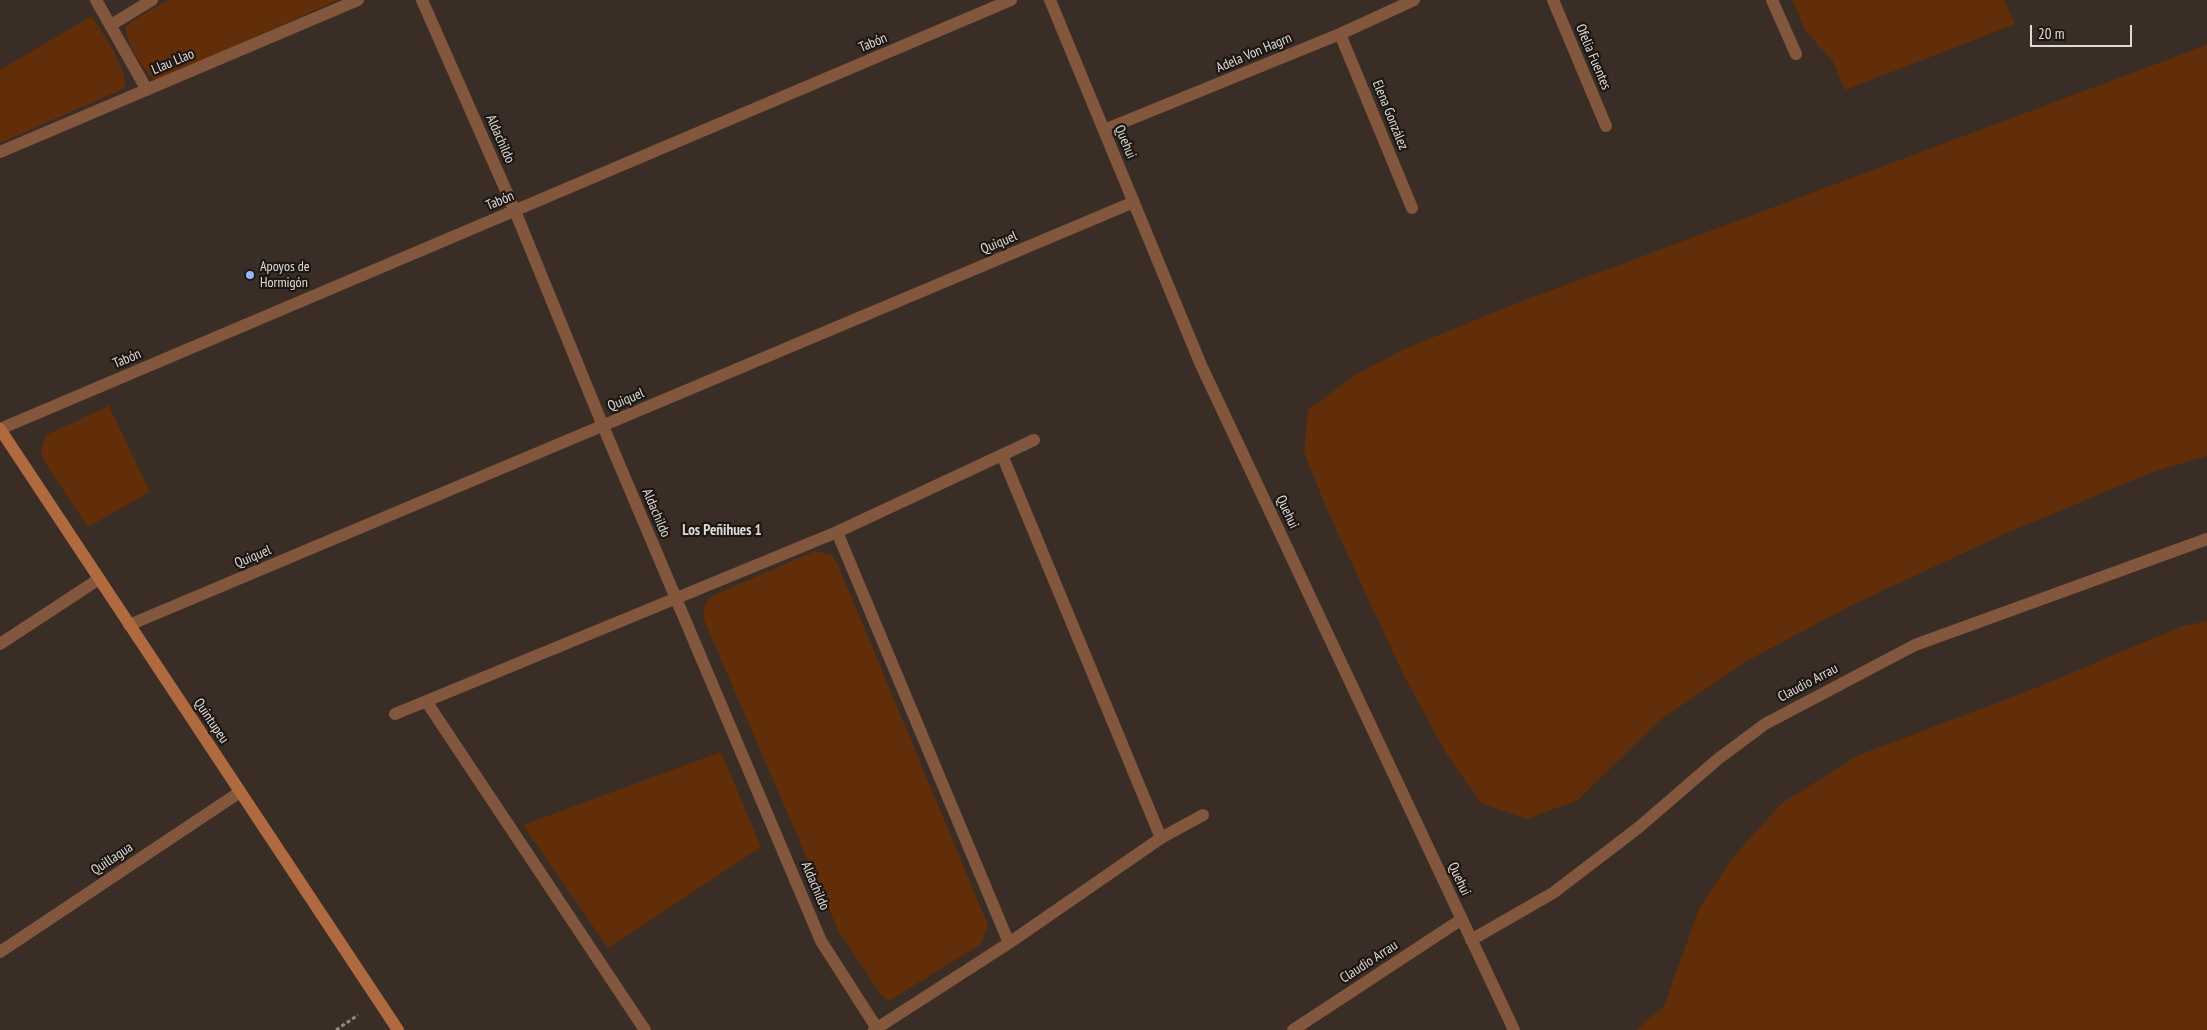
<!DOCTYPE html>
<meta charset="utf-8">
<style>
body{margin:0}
#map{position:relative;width:2207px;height:1030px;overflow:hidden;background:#3a2d26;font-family:"PT Sans Narrow",sans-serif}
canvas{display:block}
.scale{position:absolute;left:2030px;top:25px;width:102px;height:22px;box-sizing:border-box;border:2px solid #e1d9d4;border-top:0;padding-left:6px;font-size:15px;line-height:18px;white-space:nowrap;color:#e1d9d4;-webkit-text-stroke:4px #1d1714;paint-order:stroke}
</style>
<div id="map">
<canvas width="2207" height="1030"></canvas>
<div class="scale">20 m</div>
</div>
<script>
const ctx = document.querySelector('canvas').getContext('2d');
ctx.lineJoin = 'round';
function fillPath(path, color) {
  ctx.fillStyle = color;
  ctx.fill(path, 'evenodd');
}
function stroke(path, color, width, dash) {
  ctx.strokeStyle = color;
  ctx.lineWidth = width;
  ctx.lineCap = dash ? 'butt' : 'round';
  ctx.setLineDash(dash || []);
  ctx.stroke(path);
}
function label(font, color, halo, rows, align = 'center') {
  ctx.font = font + ' "PT Sans Narrow",sans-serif';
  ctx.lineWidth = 4.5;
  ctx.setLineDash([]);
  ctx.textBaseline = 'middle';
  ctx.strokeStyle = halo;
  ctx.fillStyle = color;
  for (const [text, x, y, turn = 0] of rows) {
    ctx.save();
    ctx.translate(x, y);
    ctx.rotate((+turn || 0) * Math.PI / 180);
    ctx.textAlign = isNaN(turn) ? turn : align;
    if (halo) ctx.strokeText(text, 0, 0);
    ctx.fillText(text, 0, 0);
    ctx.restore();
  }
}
fillPath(new Path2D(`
 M 168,0 L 338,0 L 161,79 L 155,80 C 141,68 129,46 125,28 L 131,22 Z
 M 1792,0 L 2004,0 L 2015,24 L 1845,90 L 1832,60 L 1806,32 Z
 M 92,16 C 103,35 127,66 125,88 L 0,143 L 0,70 Z
 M 2207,45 L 2207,456 L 2153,472 L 2002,535 L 1850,606 L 1745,662 L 1660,720 L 1578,800 L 1527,819 L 1482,804 L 1446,753 L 1405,678 L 1328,512 L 1304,452 L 1308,410 L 1355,375 L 1404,349 L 1520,302 Z
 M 109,406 L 150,492 L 88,527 L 44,461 L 41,451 L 46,435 Z
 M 815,551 L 832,555 L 838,565 L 988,925 L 981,944 L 889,1001 L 882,996 L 838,930 L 704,620 C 703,610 704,603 712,596 Z
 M 2207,621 L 2207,1030 L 1636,1030 L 1664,1006 L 1699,909 L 1734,856 L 1782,803 L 1859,755 L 2036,688 L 2180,627 Z
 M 721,752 L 761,847 L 608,948 L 523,825 Z`), '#622e09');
stroke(new Path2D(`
 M 336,1030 L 358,1015`), '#938883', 3, [4, 2.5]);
stroke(new Path2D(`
 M 96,0 L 147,90
 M 422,0 L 515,211 L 603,426 L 821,941 L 878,1030
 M 1050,0 L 1201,365 L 1514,1030
 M 1553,0 L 1606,126
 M 1772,0 L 1796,54
 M 111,25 L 152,0
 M 1340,34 L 1412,208
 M 1104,130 L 1340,34 L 1414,0
 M 0,152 L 358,0
 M 0,429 L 1011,0
 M 1002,455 L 1161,838
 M 837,532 L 1009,943
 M 129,625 L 1134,202
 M 0,644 L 99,579
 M 426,701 L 645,1030
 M 395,714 L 837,532 L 1034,440
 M 1471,940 L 1553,893 L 1638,828 L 1718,759 L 1765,724 L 1915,645 L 2207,539
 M 0,952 L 240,792
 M 874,1030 L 1009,943 L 1161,838 L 1203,815
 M 1293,1030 L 1462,919`), '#82573d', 12);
stroke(new Path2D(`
 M 0,429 L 398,1030`), '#af6a40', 12);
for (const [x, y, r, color] of [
 [250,275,5,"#93b7fd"]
]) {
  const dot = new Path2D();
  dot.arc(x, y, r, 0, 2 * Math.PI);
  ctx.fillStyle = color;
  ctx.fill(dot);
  stroke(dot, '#1d1714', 2);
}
label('14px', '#e1d9d4', '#1d1714', [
 ["Tabón",873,43,-23],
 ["Adela Von Hagrn",1254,53,-23],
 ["Ofelia Fuentes",1593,57,67],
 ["Llau Llao",173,62,-23],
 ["Elena González",1390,115,68],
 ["Aldachildo",500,139,66],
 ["Quehui",1125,142,67],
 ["Tabón",500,201,-23],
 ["Quiquel",999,243,-23],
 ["Tabón",127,359,-23],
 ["Quiquel",626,400,-23],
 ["Quehui",1287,512,65],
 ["Aldachildo",656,513,67],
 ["Quiquel",253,557,-23],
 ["Claudio Arrau",1808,683,-28],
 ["Quintupeu",211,721,56],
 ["Quillagua",112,859,-34],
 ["Quehui",1459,879,65],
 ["Aldachildo",815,886,67],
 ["Claudio Arrau",1369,962,-33]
]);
label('14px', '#e1d9d4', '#1d1714', [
 ["Apoyos de",260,267],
 ["Hormigón",260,283]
], 'left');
label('bold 15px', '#e1d9d4', '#1d1714', [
 ["Los Peñihues 1",722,531]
]);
</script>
